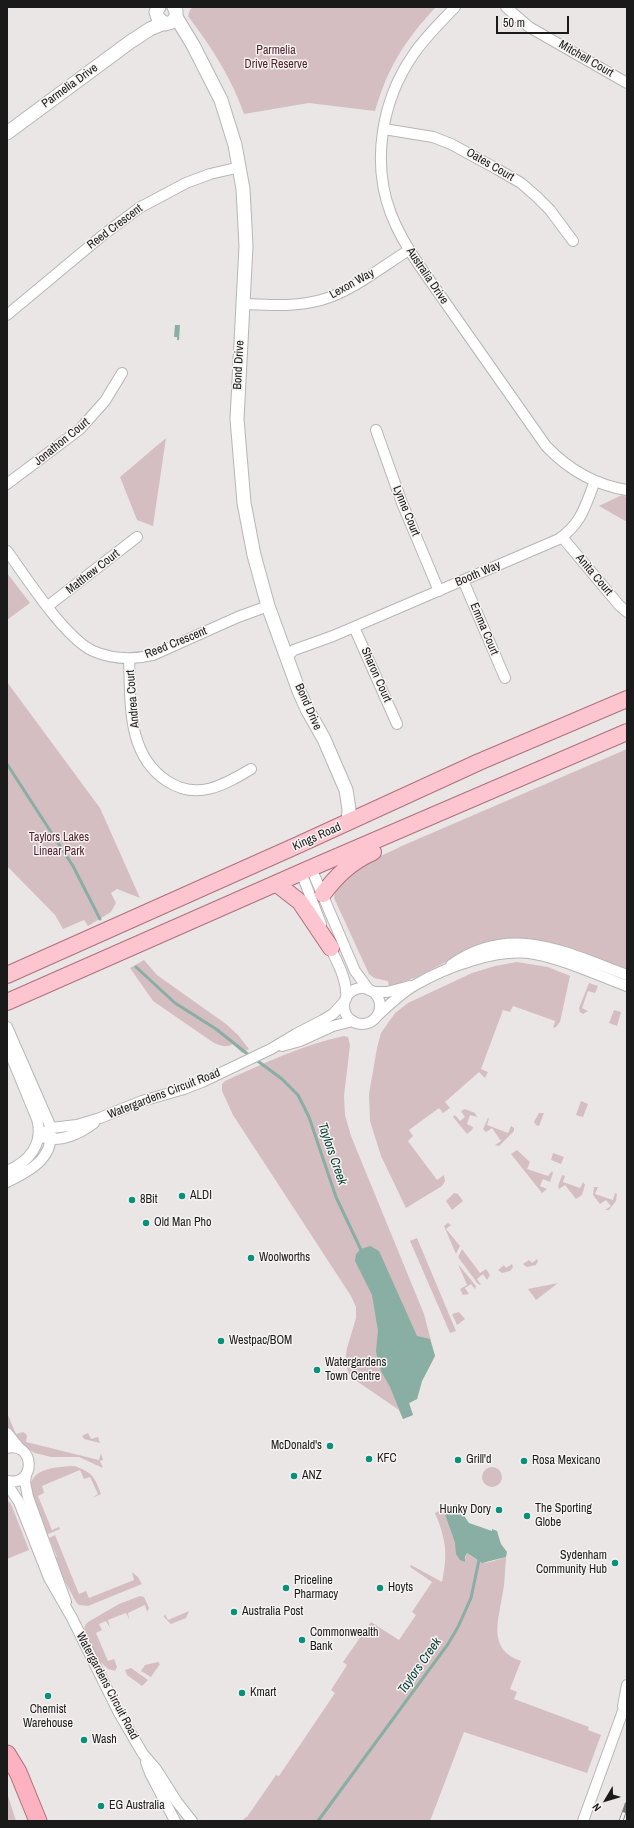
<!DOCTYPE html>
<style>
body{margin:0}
#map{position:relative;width:634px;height:1828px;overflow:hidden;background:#eae6e6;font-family:"Archivo Narrow",sans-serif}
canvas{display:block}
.frame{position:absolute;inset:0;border:8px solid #1b1a1a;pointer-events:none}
.north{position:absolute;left:586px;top:1780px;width:40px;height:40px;-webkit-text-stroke:3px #f7f3f3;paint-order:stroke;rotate:232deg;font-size:11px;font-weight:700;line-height:16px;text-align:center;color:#1b1a1a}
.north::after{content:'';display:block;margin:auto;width:14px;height:18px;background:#1b1a1a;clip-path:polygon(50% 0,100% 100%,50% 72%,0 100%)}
.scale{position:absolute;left:496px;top:16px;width:73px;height:18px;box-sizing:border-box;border:2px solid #1b1a1a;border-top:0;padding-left:5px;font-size:12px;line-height:14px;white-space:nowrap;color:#1b1a1a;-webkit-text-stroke:3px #f7f3f3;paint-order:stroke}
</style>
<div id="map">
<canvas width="634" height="1828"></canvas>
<div class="frame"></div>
<div class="north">N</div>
<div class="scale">50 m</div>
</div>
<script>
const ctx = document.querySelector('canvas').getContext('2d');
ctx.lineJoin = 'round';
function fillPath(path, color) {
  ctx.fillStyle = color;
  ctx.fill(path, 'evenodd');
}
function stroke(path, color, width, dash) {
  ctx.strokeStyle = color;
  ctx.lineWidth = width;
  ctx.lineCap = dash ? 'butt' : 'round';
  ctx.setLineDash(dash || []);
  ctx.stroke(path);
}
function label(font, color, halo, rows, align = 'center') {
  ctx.font = font + ' "Archivo Narrow",sans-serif';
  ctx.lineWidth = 3;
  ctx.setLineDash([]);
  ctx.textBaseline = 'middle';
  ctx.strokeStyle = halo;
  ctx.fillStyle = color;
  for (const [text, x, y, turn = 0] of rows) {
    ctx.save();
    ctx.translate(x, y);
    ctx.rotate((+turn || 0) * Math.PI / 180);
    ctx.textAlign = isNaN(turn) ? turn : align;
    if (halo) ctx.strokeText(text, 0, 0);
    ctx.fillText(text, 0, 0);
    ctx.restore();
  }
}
fillPath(new Path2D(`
 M 193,7 L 436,7 C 405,40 388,67 375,111 L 309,103 L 244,114 C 231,77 212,48 188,16 L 190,10 Z
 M 166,438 L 153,526 L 137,520 L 120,477 Z
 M 622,495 L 627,497 L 627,522 L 599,506 Z
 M 7,573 L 30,603 L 7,620 Z
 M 7,682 L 100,808 L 140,898 L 117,889 L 111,893 L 116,903 L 111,912 L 88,926 L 84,920 L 63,929 L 55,915 L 7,866 Z
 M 627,749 L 627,972 L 592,959 L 467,951 L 417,977 L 389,987 L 388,981 L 374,978 L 369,974 L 334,898 L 335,891 L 348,876 L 366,863 L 404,845 Z
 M 144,960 L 157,975 L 226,1024 L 238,1035 L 249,1049 L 242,1053 L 233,1044 C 226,1048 222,1046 214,1043 L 153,1001 L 130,968 Z
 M 517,962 L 548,967 L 570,976 L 560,1022 L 556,1027 L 553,1028 L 555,1021 L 513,1006 L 510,1012 L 503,1010 L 481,1069 L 488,1072 L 485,1078 L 479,1072 L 445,1102 L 450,1108 L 443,1113 L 439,1108 L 409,1130 L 413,1136 L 408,1141 L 437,1180 L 444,1175 L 445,1181 L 442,1186 L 406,1208 L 381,1156 L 370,1121 L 369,1094 L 377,1048 L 381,1033 L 395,1013 L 408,1003 L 472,973 L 495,966 Z
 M 589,983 L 598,986 L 595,993 L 588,991 L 582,1008 L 588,1011 L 583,1014 L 580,1012 L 579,1008 Z
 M 614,1010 L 621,1012 L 617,1026 L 609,1023 Z
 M 344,1036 L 348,1037 L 350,1045 L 344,1096 L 345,1115 L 351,1136 L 424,1314 L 435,1356 L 422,1381 L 417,1399 L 409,1403 L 413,1415 L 403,1419 L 399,1410 L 358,1382 L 349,1374 L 345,1362 L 347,1348 L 356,1318 L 356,1307 L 351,1296 L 233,1115 L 222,1091 L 222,1084 L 225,1081 C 264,1063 302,1045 344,1036 Z
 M 581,1101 L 588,1104 L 583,1117 L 576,1115 Z
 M 465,1109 L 475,1113 L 477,1117 L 470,1115 L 467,1124 L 473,1127 L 472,1130 L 467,1134 L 453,1117 L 455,1115 L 460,1121 L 465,1117 L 461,1111 Z
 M 539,1113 L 544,1113 L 539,1126 L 536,1125 L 534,1122 Z
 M 488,1118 L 489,1118 L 487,1125 L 508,1133 L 511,1126 L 514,1128 L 514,1131 L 499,1146 L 495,1145 L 501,1141 L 492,1128 L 486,1132 L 483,1129 Z
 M 517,1150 L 530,1162 L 527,1169 L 548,1176 L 552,1171 L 553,1173 L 550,1182 L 543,1179 L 540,1186 L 547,1189 L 542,1193 L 511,1154 Z
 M 553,1153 L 564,1157 L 561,1164 L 551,1160 Z
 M 562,1175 L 565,1176 L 563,1182 L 580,1188 L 583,1182 L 585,1185 L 582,1195 L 576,1199 L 565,1185 L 559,1189 L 558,1186 Z
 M 594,1187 L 598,1187 L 595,1194 L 613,1200 L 615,1193 L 617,1194 L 616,1201 L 609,1210 L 605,1210 L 611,1206 L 606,1200 L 600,1204 L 593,1195 Z
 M 454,1193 L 458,1194 L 463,1201 L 452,1210 L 446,1201 Z
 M 448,1223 L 451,1225 L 446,1229 L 460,1246 L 456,1254 L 444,1226 Z
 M 417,1238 L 456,1331 L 450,1333 L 410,1241 Z
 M 462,1249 L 480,1273 L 486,1269 L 490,1275 L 487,1280 L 483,1274 L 477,1279 L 481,1285 L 478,1284 L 458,1257 Z
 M 537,1259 L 538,1261 L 536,1265 L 527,1267 L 523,1264 L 529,1260 L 532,1263 Z
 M 458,1264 L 476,1286 L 475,1289 L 471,1284 L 465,1288 L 469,1294 L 463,1295 L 460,1289 L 467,1285 Z
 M 512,1264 L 513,1267 L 510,1271 L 502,1273 L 498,1270 L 504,1265 L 506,1268 Z
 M 558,1283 L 536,1300 L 528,1289 Z
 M 459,1312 L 465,1319 L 457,1325 L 452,1314 Z
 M 7,1413 L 16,1434 L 23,1432 L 27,1435 L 26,1442 L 99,1460 L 101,1453 L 103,1460 L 100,1461 L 103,1468 L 79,1457 L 51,1457 L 35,1453 L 26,1448 L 7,1431 Z
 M 88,1433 L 91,1439 L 98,1437 L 100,1443 L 84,1439 L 82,1436 Z
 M 74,1466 C 92,1472 95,1477 101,1494 L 92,1498 L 98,1494 L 90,1477 L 84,1479 L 80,1470 L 42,1486 L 44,1493 L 38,1496 L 52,1530 L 59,1527 L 60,1529 L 46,1535 C 30,1493 12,1468 74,1466 Z
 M482 1477a10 10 0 1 1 20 0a10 10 0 1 1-20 0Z
 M 7,1500 L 11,1504 L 29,1550 L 7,1559 Z
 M 443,1509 L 455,1543 L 465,1559 L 467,1553 C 485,1567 486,1563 506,1557 C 505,1570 505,1584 502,1597 C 498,1622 488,1650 521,1661 L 510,1689 L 517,1692 L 514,1699 L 589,1727 L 588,1730 L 601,1735 L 587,1773 L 464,1732 L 430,1821 L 242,1821 L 246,1817 L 247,1817 L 276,1775 L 279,1776 L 335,1693 L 331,1690 L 347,1665 L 343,1662 L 371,1622 L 399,1640 L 416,1615 L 412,1612 L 432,1582 L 410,1567 L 411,1565 L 442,1582 C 448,1554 446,1539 435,1513 Z
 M 55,1535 L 79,1594 L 86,1591 L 89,1598 L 134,1580 L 132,1572 L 138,1577 L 142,1584 L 88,1606 L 79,1605 L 76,1602 L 53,1559 L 57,1557 L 49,1538 Z
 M 140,1596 L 144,1597 L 149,1608 L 147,1612 L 145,1605 L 128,1613 L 129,1619 L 126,1613 L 108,1620 L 110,1628 L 106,1621 L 99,1624 L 102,1630 L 96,1633 L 108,1661 L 114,1659 L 117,1667 L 115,1671 L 108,1669 L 97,1659 L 84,1631 L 85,1625 L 88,1622 L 119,1604 Z
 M 189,1611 L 186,1618 L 171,1624 L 164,1617 L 165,1614 L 168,1620 Z
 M 158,1662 L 160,1664 L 151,1677 L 141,1671 L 145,1665 Z
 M 131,1668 L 148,1680 L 142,1686 L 127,1675 L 125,1670 Z
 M 7,1793 L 16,1821 L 7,1821 Z`), '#d5bec1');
fillPath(new Path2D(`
 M 175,325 L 180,325 L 179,340 L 177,340 L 177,337 L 174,337 Z
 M 370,1246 L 379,1251 L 417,1336 L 430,1339 L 435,1356 L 422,1381 L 417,1399 L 409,1403 L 413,1415 L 403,1419 L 390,1387 L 382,1373 L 378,1362 L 376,1351 L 378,1331 L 372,1295 L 355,1261 L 356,1254 L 361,1249 Z
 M 456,1504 L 469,1523 L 492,1531 L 492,1529 L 497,1531 L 501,1544 L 507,1552 L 506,1557 L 482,1563 L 467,1553 L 465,1557 L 465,1562 L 460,1560 L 456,1554 L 455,1543 L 443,1509 Z`), '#89aea3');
stroke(new Path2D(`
 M 7,764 L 73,866 L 100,919
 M 136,967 L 175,1003 L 216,1029 L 250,1056
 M 255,1059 L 282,1079 L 298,1095 L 309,1117 L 336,1197 L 362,1252
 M 318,1821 L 448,1644 L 458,1627 L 471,1598 L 479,1560`), '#89aea3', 3);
const minor = new Path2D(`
 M 455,7 C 441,22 425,37 413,55 C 382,100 371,162 391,214 C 398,232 408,249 419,265 L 546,446 C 568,469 594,485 627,490
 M 506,7 L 529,27 L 627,83
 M 384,129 L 433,137 L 451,144 L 497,169 L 521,183 L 537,197 L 550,210 L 573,241
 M 242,304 C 269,305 295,307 321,300 C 351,292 383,266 409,250
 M 7,315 L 103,235 L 139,208 L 186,183 L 210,174 L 240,167
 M 376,430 L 402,503 L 439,591
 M 7,484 L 80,429 L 105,401 L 122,373
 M 562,537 L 619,605 L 627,612
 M 7,551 C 26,577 64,637 93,651 C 112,659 133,660 153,655 L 238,617 L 268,606
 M 463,580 L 505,678
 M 48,606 L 137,537
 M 354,627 L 397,724
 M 287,657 L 294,650 L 333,636 L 559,539 C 582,523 585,506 595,481
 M 129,659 C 131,702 126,754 167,781 C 197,801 224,785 251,769
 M 311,868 L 355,971 L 369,990
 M 301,872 L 321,924
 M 328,942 C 336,961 348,979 346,999
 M 451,965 C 511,922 567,953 627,975
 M344 1006a18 18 0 1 1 36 0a18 18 0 1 1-36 0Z
 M 373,992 L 387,992 L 410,986
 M 377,1016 C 389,1005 401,993 415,985 C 446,967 499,947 535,954 C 566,960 597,975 627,986
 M 7,1027 L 49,1123 C 58,1156 32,1170 7,1182
 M 7,1046 L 37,1119 C 44,1144 29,1162 7,1171
 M 282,1046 L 300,1041 L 333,1026 L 353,1021
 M 39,1137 L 51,1128 L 77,1125 L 100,1118 L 142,1101 L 184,1089 L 202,1082 L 271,1049 L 296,1034 L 323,1020 L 333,1014 L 345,1001
 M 45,1138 C 62,1142 81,1133 94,1123
 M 7,1433 L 20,1449
 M 7,1448 C 35,1441 37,1487 7,1481
 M 26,1475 L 25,1482 L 28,1497 L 66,1602
 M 7,1484 L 19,1502 L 49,1578 L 72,1618 L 119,1713 L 143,1754 L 156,1769 L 177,1802 L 192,1821
 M 623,1706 L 627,1685
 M 146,1762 L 150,1773 L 175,1821
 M 583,1821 L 627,1700`);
const tertiary = new Path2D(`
 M 159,7 L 156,12 L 158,18 L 165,24 L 172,22 L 176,17 L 176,11 L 174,7
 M 176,17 L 193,45 L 221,100 L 235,145 L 243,189 L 246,246 L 237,419 L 244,503 L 254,555 L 268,606 L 299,691 L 307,709 L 324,739 L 346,790 L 349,809 L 348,823
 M 7,133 L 130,42 L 150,29 L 164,23`);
const primary = new Path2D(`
 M 277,884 L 300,902 L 331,948
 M 323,894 C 337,875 351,862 373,852
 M 7,975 L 298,845 L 479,762 L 627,699
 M 7,1002 L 311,868 L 627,732`);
const trunk = new Path2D(`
 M 7,1754 L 18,1772 L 38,1821`);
stroke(minor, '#b8b5b5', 12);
stroke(tertiary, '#b8b5b5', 15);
stroke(primary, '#ad707c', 18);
stroke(trunk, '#ad707c', 19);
stroke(minor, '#fff', 10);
stroke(tertiary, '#fff', 13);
stroke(primary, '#fdc5d0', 16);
stroke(trunk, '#fcb2c0', 17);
const rail = new Path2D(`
 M 621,1821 L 627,1804`);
stroke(rail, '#7e7c7c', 4.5);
stroke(rail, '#f7f3f3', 3, [9]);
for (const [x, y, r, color] of [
 [182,1196,4,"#089079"],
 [132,1200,4,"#089079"],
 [146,1223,4,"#089079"],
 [251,1258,4,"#089079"],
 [221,1341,4,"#089079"],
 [317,1370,4,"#089079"],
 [330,1446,4,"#089079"],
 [369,1459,4,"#089079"],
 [458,1460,4,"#089079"],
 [524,1461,4,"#089079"],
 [294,1476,4,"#089079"],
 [499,1510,4,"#089079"],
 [527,1516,4,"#089079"],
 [615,1563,4,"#089079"],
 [286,1588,4,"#089079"],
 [380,1588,4,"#089079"],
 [234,1612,4,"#089079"],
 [302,1640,4,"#089079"],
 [242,1693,4,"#089079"],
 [48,1696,4,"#089079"],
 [84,1740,4,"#089079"],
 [101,1806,4,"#089079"]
]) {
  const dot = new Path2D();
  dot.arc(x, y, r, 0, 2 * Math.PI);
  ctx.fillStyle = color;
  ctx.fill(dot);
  stroke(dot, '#f7f3f3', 1.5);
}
label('12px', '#52222d', '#f7f3f3', [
 ["Parmelia",276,51],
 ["Drive Reserve",276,65],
 ["Taylors Lakes",59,838],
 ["Linear Park",59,852]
]);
label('12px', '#1b1a1a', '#f7f3f3', [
 ["Mitchell Court",586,59,30],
 ["Parmelia Drive",70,86,-36],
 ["Oates Court",490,165,30],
 ["Reed Crescent",115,227,-37],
 ["Australia Drive",427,276,56],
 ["Lexon Way",352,284,-29],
 ["Bond Drive",239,365,-87],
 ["Jonathon Court",62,442,-39],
 ["Lynne Court",406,511,68],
 ["Matthew Court",93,572,-38],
 ["Booth Way",478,574,-23],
 ["Anita Court",594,575,50],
 ["Emma Court",484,629,67],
 ["Reed Crescent",176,643,-22],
 ["Sharon Court",376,675,66],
 ["Andrea Court",133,699,-95],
 ["Bond Drive",308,707,66],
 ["Kings Road",317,837,-24],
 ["Watergardens Circuit Road",164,1094,-21],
 ["Watergardens Circuit Road",107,1686,62]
]);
label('12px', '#1b1a1a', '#f7f3f3', [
 ["ALDI",190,1196],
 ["8Bit",140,1200],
 ["Old Man Pho",154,1223],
 ["Woolworths",259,1258],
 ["Westpac/BOM",229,1341],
 ["Watergardens",325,1363],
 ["Town Centre",325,1377],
 ["McDonald's",322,1446,"right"],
 ["KFC",377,1459],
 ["Grill'd",466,1460],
 ["Rosa Mexicano",532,1461],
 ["ANZ",302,1476],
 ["The Sporting",535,1509],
 ["Globe",535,1523],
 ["Hunky Dory",491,1510,"right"],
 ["Sydenham",607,1556,"right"],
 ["Community Hub",607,1570,"right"],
 ["Priceline",294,1581],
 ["Pharmacy",294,1595],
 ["Hoyts",388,1588],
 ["Australia Post",242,1612],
 ["Commonwealth",310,1633],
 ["Bank",310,1647],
 ["Kmart",250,1693],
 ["Chemist",48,1710,"center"],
 ["Warehouse",48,1724,"center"],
 ["Wash",92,1740],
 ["EG Australia",109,1806]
], 'left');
label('italic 13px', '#063f34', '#f7f3f3', [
 ["Taylors Creek",332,1154,71],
 ["Taylors Creek",420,1666,-55]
]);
</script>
